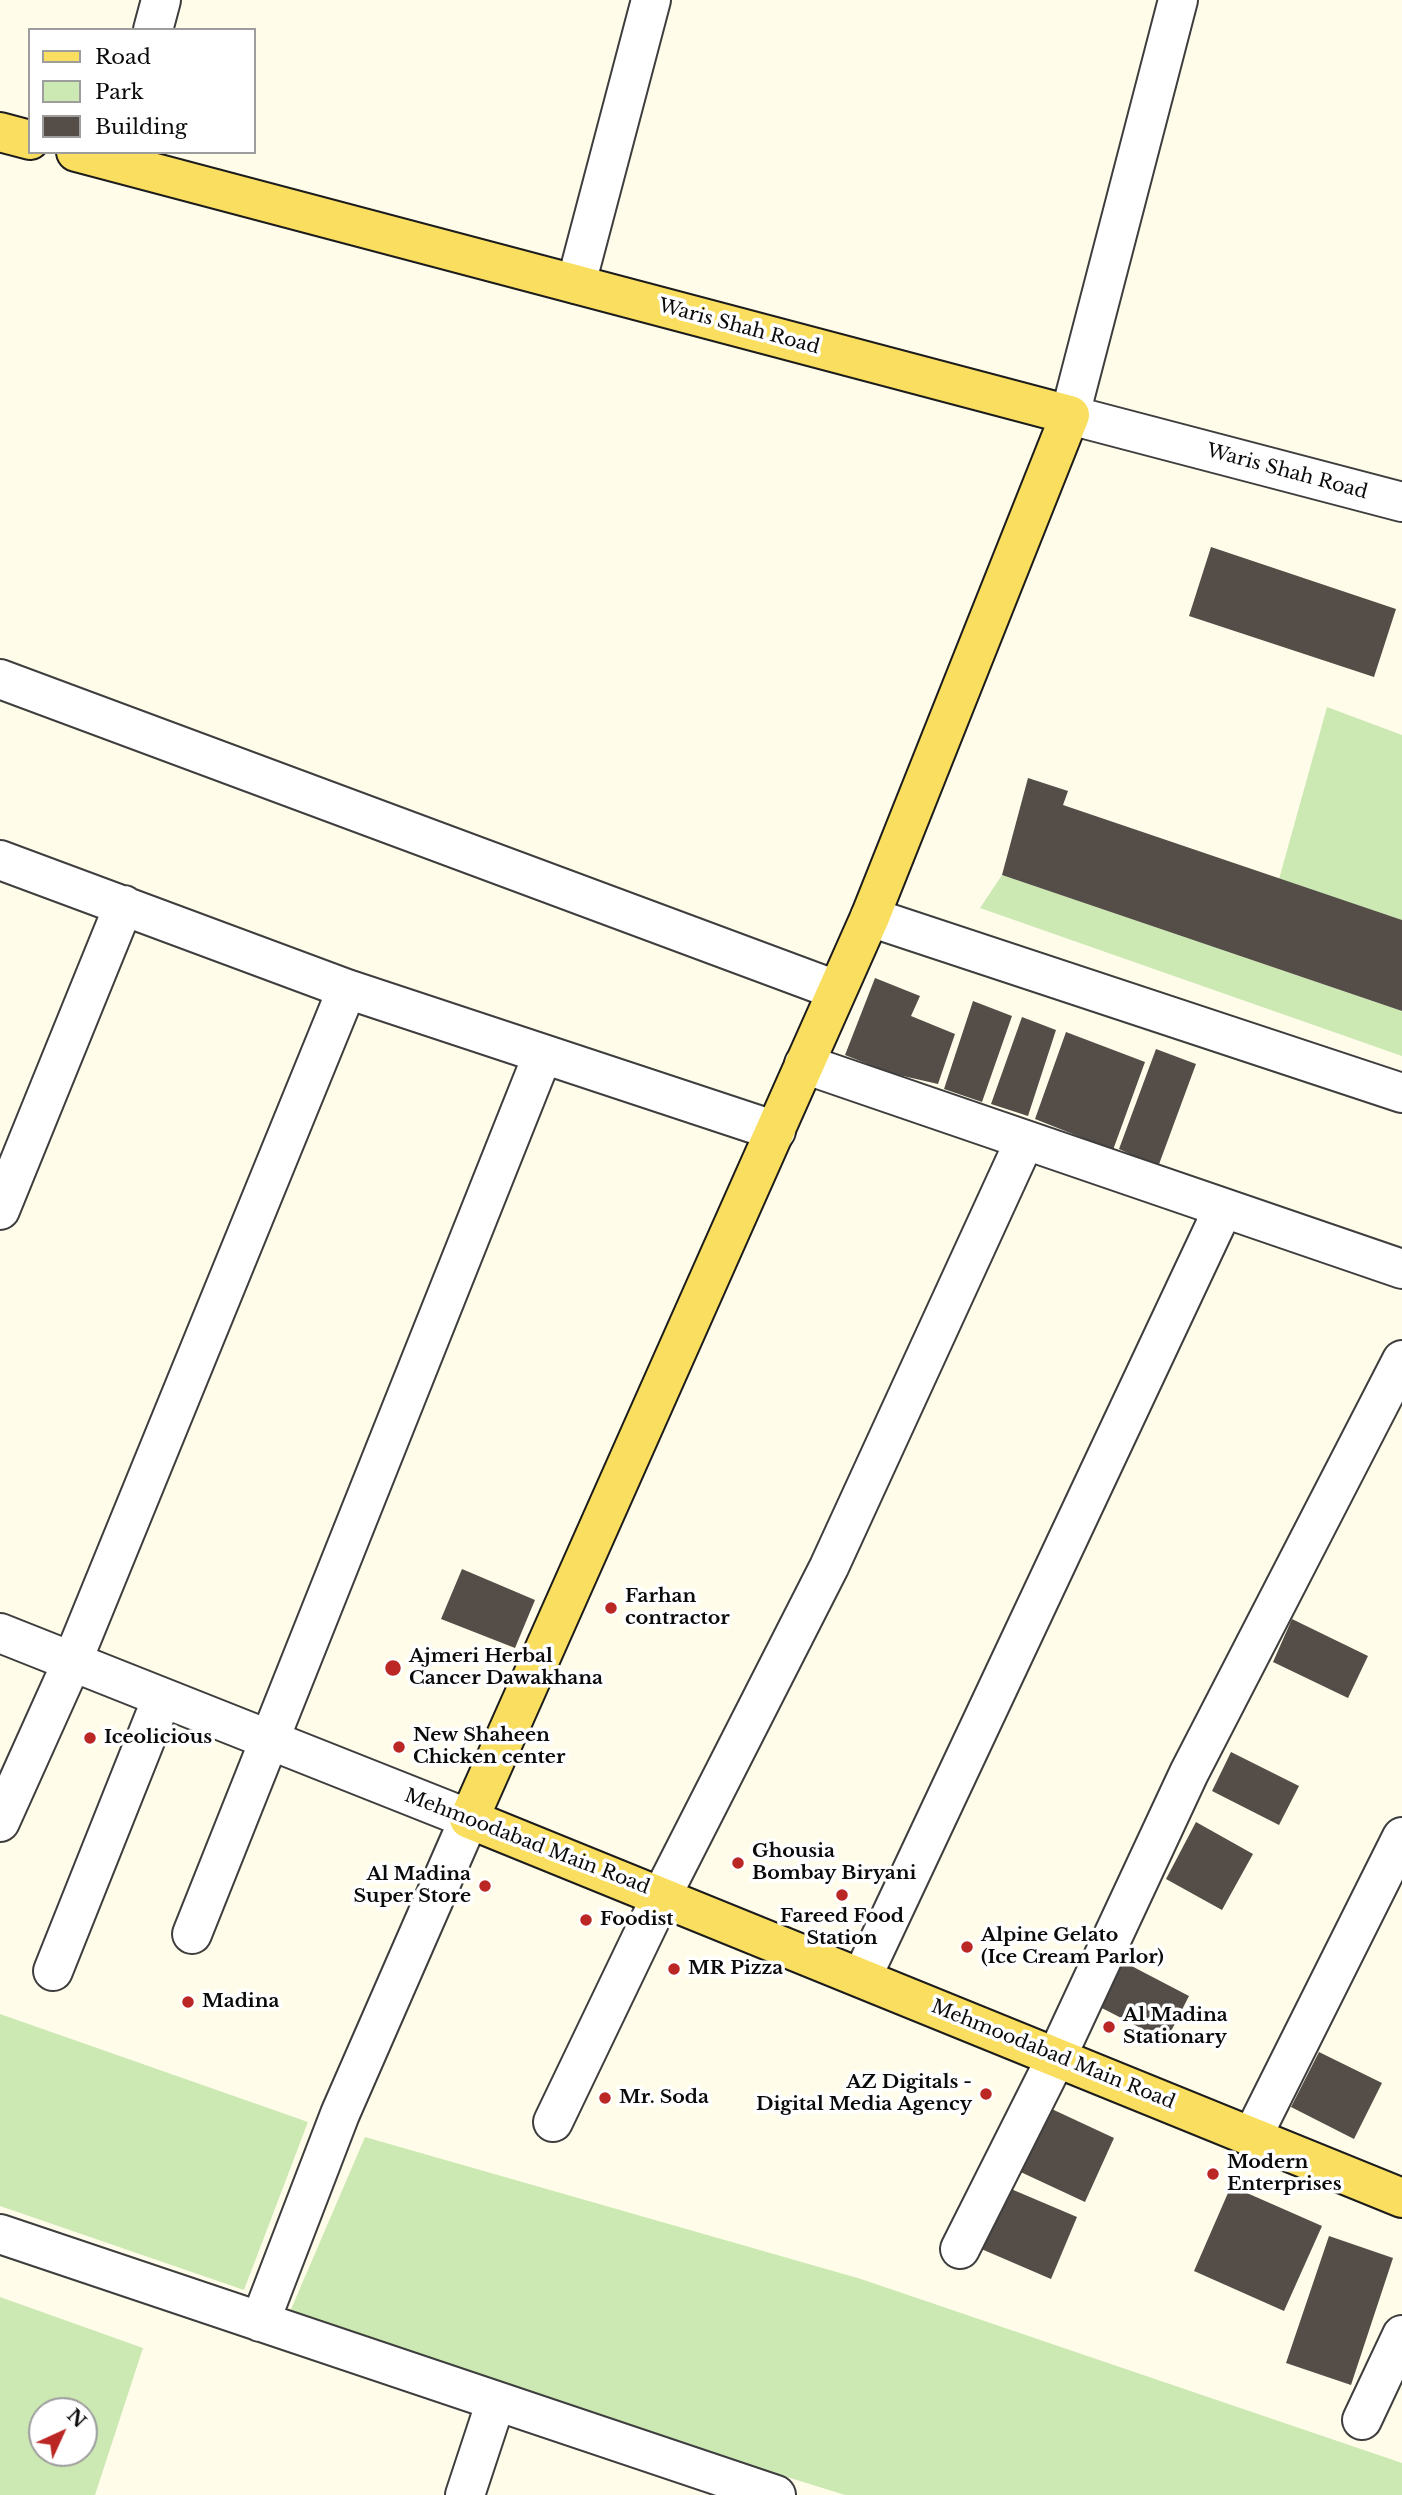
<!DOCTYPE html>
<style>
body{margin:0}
#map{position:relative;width:1402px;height:2495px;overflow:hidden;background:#fffcea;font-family:"Libre Baskerville",serif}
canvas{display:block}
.legend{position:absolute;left:28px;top:28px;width:228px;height:126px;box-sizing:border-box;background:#fff;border:2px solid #9d9d9d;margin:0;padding:9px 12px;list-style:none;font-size:21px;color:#0b0b0b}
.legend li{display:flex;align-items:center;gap:14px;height:35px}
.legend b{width:35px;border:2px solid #9d9d9d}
.north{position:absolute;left:28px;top:2397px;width:70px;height:70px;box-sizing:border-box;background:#fff;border:2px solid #9d9d9d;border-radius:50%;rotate:45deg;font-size:19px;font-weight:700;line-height:28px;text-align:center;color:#0b0b0b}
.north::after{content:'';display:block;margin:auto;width:24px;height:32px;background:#bb2724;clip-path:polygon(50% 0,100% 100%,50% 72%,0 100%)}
</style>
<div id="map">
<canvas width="1402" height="2495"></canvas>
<ul class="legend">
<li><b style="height:9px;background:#f9de60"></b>Road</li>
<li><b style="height:19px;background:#cce9b4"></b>Park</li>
<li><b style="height:19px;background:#544d48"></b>Building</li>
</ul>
<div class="north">N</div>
</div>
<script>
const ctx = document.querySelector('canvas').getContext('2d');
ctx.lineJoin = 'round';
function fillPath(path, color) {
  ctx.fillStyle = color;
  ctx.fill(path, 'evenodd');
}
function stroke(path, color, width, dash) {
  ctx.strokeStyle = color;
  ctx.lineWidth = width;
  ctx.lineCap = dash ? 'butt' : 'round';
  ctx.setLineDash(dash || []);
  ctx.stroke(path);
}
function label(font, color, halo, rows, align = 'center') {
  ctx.font = font + ' "Libre Baskerville",serif';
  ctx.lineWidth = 7;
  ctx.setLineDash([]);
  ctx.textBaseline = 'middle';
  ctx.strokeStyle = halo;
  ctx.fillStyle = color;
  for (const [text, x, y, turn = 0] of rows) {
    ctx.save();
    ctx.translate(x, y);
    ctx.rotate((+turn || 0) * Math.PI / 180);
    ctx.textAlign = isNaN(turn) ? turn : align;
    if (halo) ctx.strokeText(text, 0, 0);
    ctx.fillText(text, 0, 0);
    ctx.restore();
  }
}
fillPath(new Path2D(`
 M 1327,707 L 1402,735 L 1402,920 L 1279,879 Z
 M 1002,875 L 1402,1011 L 1402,1056 L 980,908 Z
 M 0,2014 L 308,2122 L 244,2290 L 0,2206 Z
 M 365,2137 L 861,2279 L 1402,2463 L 1402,2495 L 845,2495 L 286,2321 Z
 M 0,2297 L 143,2348 L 95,2495 L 0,2495 ZM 42,2411 L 84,2411 L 84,2453 L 42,2453 Z`), '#cce9b4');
fillPath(new Path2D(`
 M 1211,547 L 1396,609 L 1374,677 L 1189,616 Z
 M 1028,778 L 1068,791 L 1063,805 L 1402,920 L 1402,1011 L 1002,875 Z
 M 875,978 L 920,996 L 911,1016 L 955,1034 L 938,1084 L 890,1073 L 845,1055 Z
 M 973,1001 L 1012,1016 L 982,1102 L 944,1089 Z
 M 1022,1017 L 1056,1030 L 1028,1116 L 991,1104 Z
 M 1066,1032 L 1145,1062 L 1113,1150 L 1035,1119 Z
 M 1156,1049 L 1196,1064 L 1158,1167 L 1119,1149 Z
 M 462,1569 L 535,1600 L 515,1648 L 441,1619 Z
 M 1292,1619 L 1368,1656 L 1348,1698 L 1273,1662 Z
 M 1231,1752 L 1299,1786 L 1279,1825 L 1212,1791 Z
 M 1196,1822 L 1253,1854 L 1222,1910 L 1166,1879 Z
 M 1120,1960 L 1189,1996 L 1166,2041 L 1096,2005 Z
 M 1319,2052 L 1382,2083 L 1354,2139 L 1291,2107 Z
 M 1041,2104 L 1114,2138 L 1085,2202 L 1012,2168 Z
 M 1004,2186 L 1077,2217 L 1051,2279 L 979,2248 Z
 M 1231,2186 L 1322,2226 L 1284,2311 L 1194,2271 Z
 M 1329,2236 L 1393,2258 L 1351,2385 L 1286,2363 Z`), '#544d48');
const minor = new Path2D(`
 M 1178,0 L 1070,415 L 1402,502
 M 153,30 L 161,0
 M 576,284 L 651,0
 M 0,679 L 836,990
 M 0,860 L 347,989 L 776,1131
 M 870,917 L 1402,1093
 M 804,1064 L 1402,1269
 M 0,1210 L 124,905
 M 0,1633 L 469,1819 L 340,2114 L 260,2322
 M 0,1822 L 72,1662 L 347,989
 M 192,1934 L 543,1054
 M 53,1971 L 162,1698
 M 862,1977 L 1223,1209
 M 553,2122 L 662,1895 L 829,1567 L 1025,1140
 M 1252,2137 L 1402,1837
 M 0,2234 L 776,2495
 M 960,2249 L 1057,2056 L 1189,1773 L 1402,1360
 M 1362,2420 L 1402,2335
 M 465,2495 L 496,2401`);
const major = new Path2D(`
 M 0,132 L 30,140
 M 76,152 L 1070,415 L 870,917 L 469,1819 L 1402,2198`);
stroke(minor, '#3e3e3e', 42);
stroke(major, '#1c1c1c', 42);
stroke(minor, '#fff', 38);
stroke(major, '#f9de60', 38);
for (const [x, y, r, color] of [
 [611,1608,7,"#bb2724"],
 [393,1668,9,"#bb2724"],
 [90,1738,7,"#bb2724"],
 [399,1747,7,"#bb2724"],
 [738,1863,7,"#bb2724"],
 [485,1886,7,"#bb2724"],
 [842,1895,7,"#bb2724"],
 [586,1920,7,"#bb2724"],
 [967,1947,7,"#bb2724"],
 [674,1969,7,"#bb2724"],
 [188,2002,7,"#bb2724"],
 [1109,2027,7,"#bb2724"],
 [986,2094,7,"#bb2724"],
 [605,2098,7,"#bb2724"],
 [1213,2174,7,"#bb2724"]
]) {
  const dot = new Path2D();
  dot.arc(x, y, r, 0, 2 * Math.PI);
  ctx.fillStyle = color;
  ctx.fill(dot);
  stroke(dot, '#fff', 2.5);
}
label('19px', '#0b0b0b', '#fff', [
 ["Waris Shah Road",739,327,15],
 ["Waris Shah Road",1287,472,15],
 ["Mehmoodabad Main Road",527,1842,21],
 ["Mehmoodabad Main Road",1053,2055,22]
]);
label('bold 19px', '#0b0b0b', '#fff', [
 ["Farhan",625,1597],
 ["contractor",625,1619],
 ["Ajmeri Herbal",409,1657],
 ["Cancer Dawakhana",409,1679],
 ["New Shaheen",413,1736],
 ["Chicken center",413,1758],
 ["Iceolicious",104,1738],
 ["Ghousia",752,1852],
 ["Bombay Biryani",752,1874],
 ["Al Madina",471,1875,"right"],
 ["Super Store",471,1897,"right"],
 ["Fareed Food",842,1917,"center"],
 ["Station",842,1939,"center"],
 ["Foodist",600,1920],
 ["Alpine Gelato",981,1936],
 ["(Ice Cream Parlor)",981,1958],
 ["MR Pizza",688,1969],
 ["Madina",202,2002],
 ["Al Madina",1123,2016],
 ["Stationary",1123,2038],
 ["AZ Digitals -",972,2083,"right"],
 ["Digital Media Agency",972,2105,"right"],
 ["Mr. Soda",619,2098],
 ["Modern",1227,2163],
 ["Enterprises",1227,2185]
], 'left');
</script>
